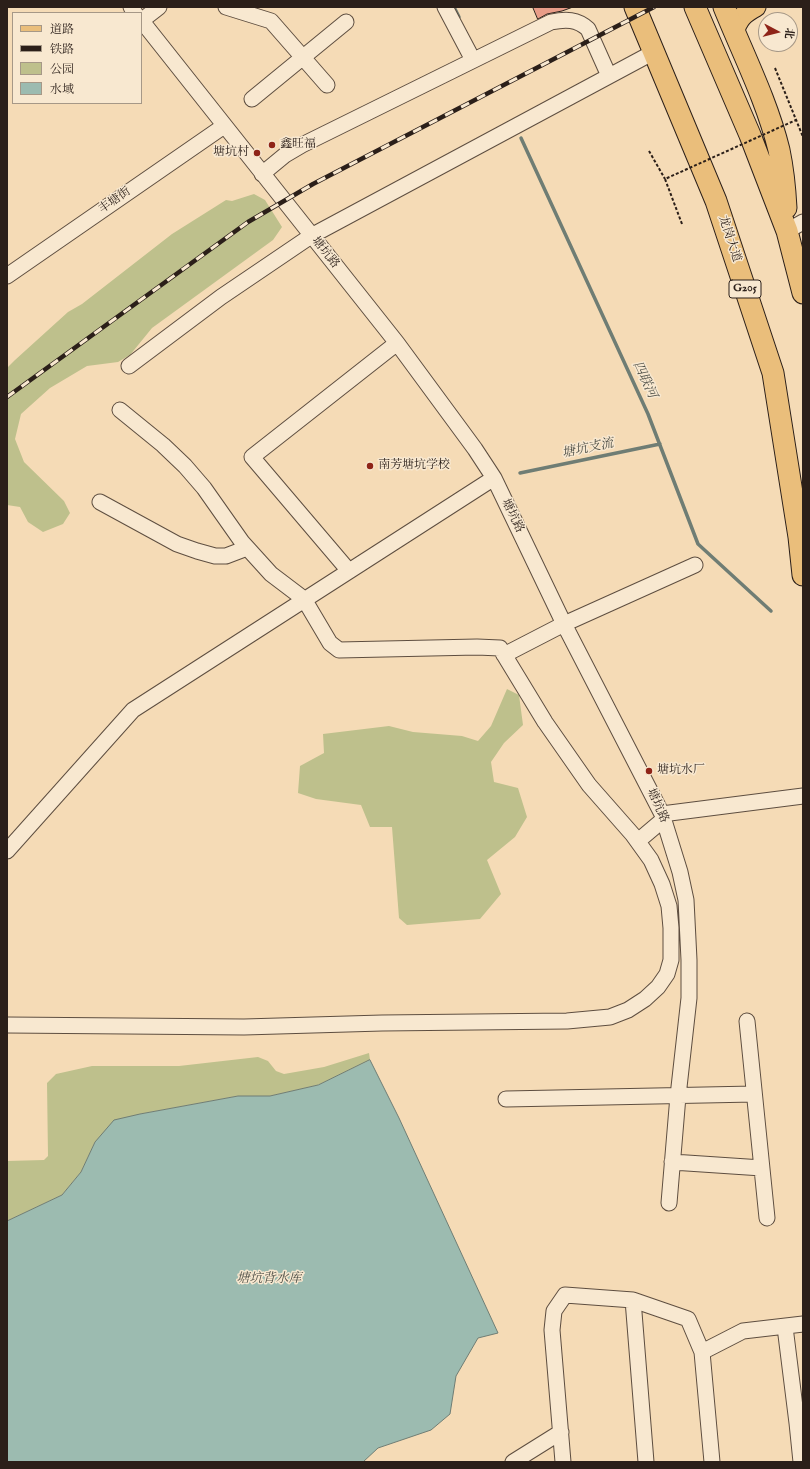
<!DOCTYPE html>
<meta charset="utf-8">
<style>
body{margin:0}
#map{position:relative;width:810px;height:1469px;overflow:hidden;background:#f5dbb6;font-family:"IM FELL English","Noto Serif SC",serif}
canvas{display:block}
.frame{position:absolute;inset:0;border:8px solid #2b1f19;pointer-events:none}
.legend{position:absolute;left:12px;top:12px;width:130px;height:92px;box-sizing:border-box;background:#f8e8d0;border:1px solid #a69887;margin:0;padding:5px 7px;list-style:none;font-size:12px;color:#2b1f19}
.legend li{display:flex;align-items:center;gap:8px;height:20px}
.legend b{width:20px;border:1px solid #a69887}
.north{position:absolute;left:758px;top:12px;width:40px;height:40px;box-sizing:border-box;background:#f8e8d0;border:1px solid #a69887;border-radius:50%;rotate:97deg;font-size:11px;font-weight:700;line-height:16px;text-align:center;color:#2b1f19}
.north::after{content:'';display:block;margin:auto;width:14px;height:18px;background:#8f2418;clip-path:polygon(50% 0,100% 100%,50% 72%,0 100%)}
</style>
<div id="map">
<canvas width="810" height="1469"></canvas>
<div class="frame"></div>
<ul class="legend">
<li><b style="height:5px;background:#eabe7b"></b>道路</li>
<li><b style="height:5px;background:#2b1f19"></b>铁路</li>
<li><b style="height:11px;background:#bec08c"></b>公园</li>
<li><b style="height:11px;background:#9cbbb0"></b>水域</li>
</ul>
<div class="north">北</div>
</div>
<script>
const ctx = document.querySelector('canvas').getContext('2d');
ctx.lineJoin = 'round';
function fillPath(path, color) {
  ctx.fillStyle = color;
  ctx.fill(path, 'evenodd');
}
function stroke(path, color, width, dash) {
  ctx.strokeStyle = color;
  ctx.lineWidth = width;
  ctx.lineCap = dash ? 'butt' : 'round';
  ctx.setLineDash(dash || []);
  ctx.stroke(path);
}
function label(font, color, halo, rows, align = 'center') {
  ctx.font = font + ' "IM FELL English","Noto Serif SC",serif';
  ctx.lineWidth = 3;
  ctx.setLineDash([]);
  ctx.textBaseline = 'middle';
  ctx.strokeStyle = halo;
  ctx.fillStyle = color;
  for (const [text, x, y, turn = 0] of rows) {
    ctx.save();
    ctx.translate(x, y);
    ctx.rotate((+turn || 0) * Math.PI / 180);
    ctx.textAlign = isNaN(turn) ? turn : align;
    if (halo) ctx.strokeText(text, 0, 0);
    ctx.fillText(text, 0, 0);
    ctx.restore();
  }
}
fillPath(new Path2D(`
 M 254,194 L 265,200 L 282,227 L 273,240 L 152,328 L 130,355 L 118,362 L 87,366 L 50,388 L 21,414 L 15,439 L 24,462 L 64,501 L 70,513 L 63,524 L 43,532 L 28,522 L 20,507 L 7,505 L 7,368 L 15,360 L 68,312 L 82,304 L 172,234 L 226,200 L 232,201 Z
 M 507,689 L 519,695 L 523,725 L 504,743 L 491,762 L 494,782 L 518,788 L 527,817 L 515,837 L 487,860 L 501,894 L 480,919 L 407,925 L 399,918 L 392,827 L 370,827 L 361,805 L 316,799 L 298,793 L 300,766 L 324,753 L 323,734 L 389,726 L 413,732 L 462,736 L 478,741 L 491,726 Z
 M 369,1053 L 370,1060 L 318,1085 L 270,1096 L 238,1096 L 140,1114 L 95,1142 L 81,1172 L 62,1195 L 7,1221 L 7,1161 L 44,1160 L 48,1156 L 47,1083 L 56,1074 L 92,1066 L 179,1066 L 258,1057 L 268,1061 L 276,1071 L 284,1074 L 324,1067 Z`), '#bec08c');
const water = new Path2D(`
 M 370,1060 L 399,1118 L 498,1333 L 478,1338 L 456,1376 L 450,1414 L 431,1430 L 378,1448 L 363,1462 L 7,1462 L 7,1221 L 62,1195 L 81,1172 L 95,1142 L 114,1120 L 140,1114 L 238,1096 L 270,1096 L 318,1085 Z`);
fillPath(water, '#9cbbb0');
stroke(water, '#6f7d74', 1);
stroke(new Path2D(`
 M 454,7 L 459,17
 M 521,138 L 648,414 L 698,544 L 771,611
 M 520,473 L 660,444`), '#6f7d74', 3.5);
const building = new Path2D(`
 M 533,7 L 573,7 L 562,11 L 547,14 L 538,19 Z`);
fillPath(building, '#e99d88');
stroke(building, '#2b1f19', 1);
const minor = new Path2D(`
 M 131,7 L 135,13
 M 226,7 L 271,21 L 327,85
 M 445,7 L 473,60
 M 141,20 L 397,343 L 475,449 L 494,478 L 564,624 L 662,814 L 680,872 L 686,900 L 689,960 L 689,998 L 678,1096 L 669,1203
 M 141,21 L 159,7
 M 252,99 L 346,22
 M 262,174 L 285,155 L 302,145 L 551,22 C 566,19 577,19 588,29 L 609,76
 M 787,231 L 803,222
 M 7,276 L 224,126
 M 129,366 L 221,297 L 311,236 L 654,52
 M 100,502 L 177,544 L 197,551 L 215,556 L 226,556 L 247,548
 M 349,571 L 252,457 L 397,343
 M 504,655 L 564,624 L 695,565
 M 662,814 L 803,796
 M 638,841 L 664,819
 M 7,851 L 133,710 L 494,478
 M 747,1021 L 767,1218
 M 7,1025 L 244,1027 L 382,1023 L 567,1021 L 610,1017 L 628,1010 L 645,999 L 658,987 L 667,974 L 671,960 L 671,928 L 669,906 L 662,884 L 651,860 L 633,835 L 589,785 L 545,722 L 500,648 L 477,647 L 339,650 L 330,643 L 304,599 L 271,574 L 242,542 L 204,488 L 185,466 L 163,445 L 120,410
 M 506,1099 L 754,1094
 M 672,1162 L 762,1168
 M 633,1300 L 646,1462
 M 785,1327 L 797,1423 L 801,1462
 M 702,1352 L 712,1462
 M 513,1462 L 561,1432
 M 563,1462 L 552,1330 L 554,1311 L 565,1295 L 633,1300 L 688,1319 L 702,1352 L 743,1331 L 803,1324`);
const major = new Path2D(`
 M 734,32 C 739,18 743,14 756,7`);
const highway = new Path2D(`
 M 635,7 L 716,201 L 773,373 L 799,537 L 803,575
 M 695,7 L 750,135 L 787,231 L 803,293
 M 724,7 C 743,54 767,101 779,150 C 783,169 785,189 786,208`);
stroke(minor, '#5e4e40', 17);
stroke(major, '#2b1f19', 21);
stroke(highway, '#2b1f19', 23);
stroke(new Path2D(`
 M 775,68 L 803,137
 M 649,151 L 665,179`), '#2b1f19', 2, [3, 2]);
stroke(minor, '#f8e8d0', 15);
stroke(major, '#eabe7b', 19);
stroke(highway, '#eabe7b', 21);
const rail = new Path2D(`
 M 7,397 L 248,222 L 313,184 L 654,7`);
stroke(rail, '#2b1f19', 4.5);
stroke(rail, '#f8e8d0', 3, [9]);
stroke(new Path2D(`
 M 682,224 L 665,179 L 796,120`), '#2b1f19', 2, [3, 2]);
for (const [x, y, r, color] of [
 [272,145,4,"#8f2418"],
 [257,153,4,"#8f2418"],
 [370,466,4,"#8f2418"],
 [649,771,4,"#8f2418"]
]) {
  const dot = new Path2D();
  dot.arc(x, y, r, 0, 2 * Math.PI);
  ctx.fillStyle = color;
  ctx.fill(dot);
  stroke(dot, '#f8e8d0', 1.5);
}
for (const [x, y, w] of [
 [745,289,32]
]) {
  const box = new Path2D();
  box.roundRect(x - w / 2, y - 9, w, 18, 3);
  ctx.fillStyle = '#f8e8d0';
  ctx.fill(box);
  stroke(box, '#2b1f19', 1);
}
label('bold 11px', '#2b1f19', null, [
 ["G205",745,289]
]);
label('12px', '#2b1f19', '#f8e8d0', [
 ["鑫旺福",280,145],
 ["塘坑村",249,153,"right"],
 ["南芳塘坑学校",378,466],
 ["塘坑水厂",657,771]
], 'left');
label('12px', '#2b1f19', '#f8e8d0', [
 ["丰塘街",115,201,-35],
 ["龙岗大道",729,239,72],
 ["塘坑路",325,253,51],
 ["塘坑路",512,516,64],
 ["塘坑路",657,806,66]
]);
label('italic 13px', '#4d4e46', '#f8e8d0', [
 ["四联河",644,380,65],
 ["塘坑支流",588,449,-12],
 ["塘坑背水库",269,1279]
]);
</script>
